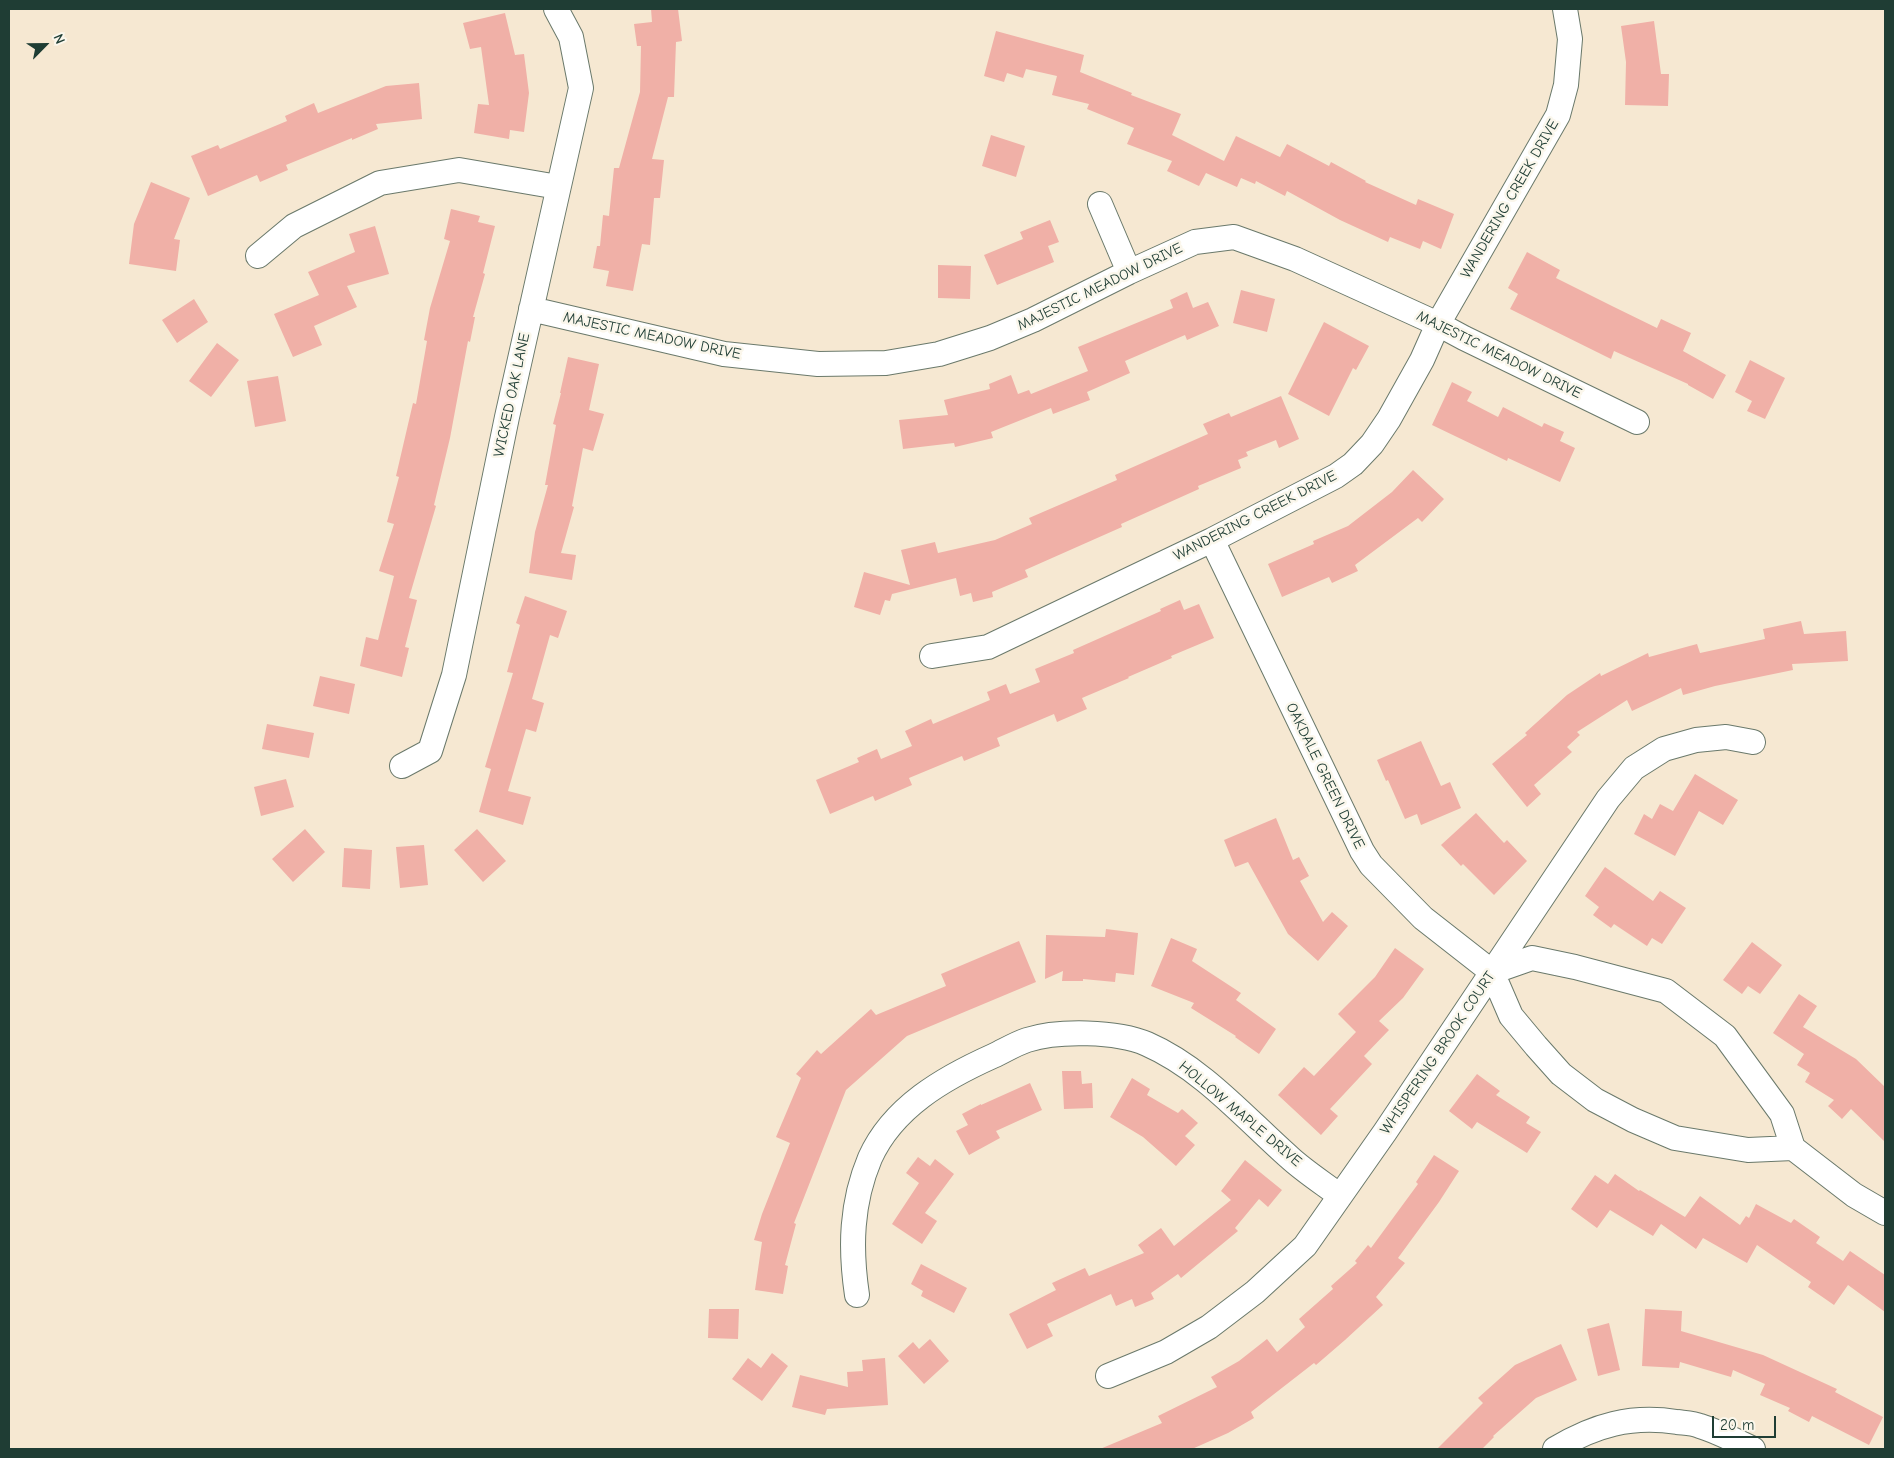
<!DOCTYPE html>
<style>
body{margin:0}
#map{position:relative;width:1894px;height:1458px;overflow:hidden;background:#f6e8d2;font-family:"Comic Neue",sans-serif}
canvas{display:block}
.frame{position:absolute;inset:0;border:10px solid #1f3d34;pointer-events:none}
.north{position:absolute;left:20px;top:20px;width:50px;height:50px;-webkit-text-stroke:4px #fbf7ec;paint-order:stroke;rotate:67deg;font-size:14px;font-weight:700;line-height:20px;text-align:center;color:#1f3d34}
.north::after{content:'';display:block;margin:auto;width:18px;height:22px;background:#1f3d34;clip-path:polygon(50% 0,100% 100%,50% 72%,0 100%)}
.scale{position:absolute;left:1712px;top:1416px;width:64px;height:22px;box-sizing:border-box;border:2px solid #1f3d34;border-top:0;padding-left:6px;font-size:15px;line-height:18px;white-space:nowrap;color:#1f3d34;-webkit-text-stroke:4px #fbf7ec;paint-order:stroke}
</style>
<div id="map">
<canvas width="1894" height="1458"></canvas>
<div class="frame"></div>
<div class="north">N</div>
<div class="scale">20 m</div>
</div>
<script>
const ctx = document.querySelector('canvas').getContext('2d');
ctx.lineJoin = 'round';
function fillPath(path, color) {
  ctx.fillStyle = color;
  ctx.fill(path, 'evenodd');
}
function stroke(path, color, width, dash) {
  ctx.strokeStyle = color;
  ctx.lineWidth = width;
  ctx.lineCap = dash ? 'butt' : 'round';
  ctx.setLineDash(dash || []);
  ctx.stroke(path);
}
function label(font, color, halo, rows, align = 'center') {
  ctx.font = font + ' "Comic Neue",sans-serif';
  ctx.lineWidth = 5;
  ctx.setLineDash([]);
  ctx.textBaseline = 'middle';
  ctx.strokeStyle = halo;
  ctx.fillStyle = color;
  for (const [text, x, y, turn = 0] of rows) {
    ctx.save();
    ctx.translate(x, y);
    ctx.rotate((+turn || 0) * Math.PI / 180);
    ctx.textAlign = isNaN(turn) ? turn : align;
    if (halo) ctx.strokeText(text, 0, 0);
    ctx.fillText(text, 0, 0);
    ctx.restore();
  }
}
fillPath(new Path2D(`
 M 651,9 L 678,9 L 682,41 L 676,42 L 674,97 L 668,97 L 652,159 L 664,160 L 660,198 L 654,198 L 650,245 L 642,244 L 633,291 L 606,286 L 609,271 L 593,268 L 597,246 L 600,246 L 603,215 L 609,216 L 614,168 L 619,168 L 640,92 L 641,46 L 637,46 L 634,24 L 652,22 Z
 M 505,13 L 515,55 L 524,54 L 529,93 L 524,132 L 510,130 L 509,139 L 474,133 L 478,104 L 489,105 L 481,47 L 470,49 L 463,23 Z
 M 1654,21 L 1661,74 L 1669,74 L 1668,106 L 1625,105 L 1626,62 L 1621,26 Z
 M 996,31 L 1084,55 L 1080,72 L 1132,93 L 1131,95 L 1181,114 L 1172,135 L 1224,161 L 1236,136 L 1280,157 L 1287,144 L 1329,166 L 1331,162 L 1366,181 L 1365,182 L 1416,205 L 1418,199 L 1454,214 L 1441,249 L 1423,241 L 1420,249 L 1390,237 L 1388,242 L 1340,220 L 1287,191 L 1285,196 L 1256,181 L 1255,184 L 1241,178 L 1237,187 L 1206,173 L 1199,186 L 1167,171 L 1172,161 L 1127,144 L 1134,128 L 1087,109 L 1089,104 L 1052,95 L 1057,76 L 1026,69 L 1023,78 L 1007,73 L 1004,82 L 984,76 Z
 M 419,83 L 422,119 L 376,124 L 378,129 L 352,140 L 352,138 L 286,165 L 288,170 L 260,182 L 257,175 L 208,196 L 191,156 L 218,145 L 220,149 L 287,121 L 285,116 L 314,103 L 318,113 L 386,86 Z
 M 991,135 L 1025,146 L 1016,177 L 982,166 Z
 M 151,182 L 190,198 L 174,239 L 180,240 L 176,271 L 129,264 L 134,224 Z
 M 451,209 L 480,216 L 478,222 L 495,226 L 483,273 L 485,274 L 473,317 L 475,317 L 470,342 L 468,341 L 450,438 L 434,505 L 436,506 L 409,598 L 417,600 L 405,647 L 409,648 L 402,677 L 360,666 L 366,637 L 378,640 L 394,576 L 379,571 L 394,524 L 387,522 L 399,477 L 396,476 L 413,403 L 416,404 L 427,341 L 424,340 L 430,308 L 450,241 L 444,239 Z
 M 1050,220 L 1059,242 L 1048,246 L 1054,262 L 997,285 L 984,255 L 1023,239 L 1020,232 Z
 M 375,226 L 389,274 L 347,286 L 357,307 L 314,326 L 322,345 L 293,357 L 274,314 L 319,295 L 308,272 L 355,252 L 349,234 Z
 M 1527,252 L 1560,270 L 1556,278 L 1614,307 L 1657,328 L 1661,319 L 1691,333 L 1683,351 L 1726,375 L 1713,399 L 1688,385 L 1688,384 L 1614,351 L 1611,359 L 1510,309 L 1518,294 L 1508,288 Z
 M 938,265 L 971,266 L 970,299 L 938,298 Z
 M 1241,290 L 1275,299 L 1267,332 L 1233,323 Z
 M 1187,292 L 1193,308 L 1208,302 L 1219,326 L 1187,340 L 1185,335 L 1125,361 L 1130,373 L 1087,392 L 1090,400 L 1053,414 L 1051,408 L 991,432 L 993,438 L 955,447 L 954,443 L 903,449 L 899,420 L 948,415 L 944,400 L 990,389 L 989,384 L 1011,375 L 1018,394 L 1029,390 L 1031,394 L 1088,371 L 1078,347 L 1173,308 L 1170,300 Z
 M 194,299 L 208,322 L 177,343 L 162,320 Z
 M 1324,322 L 1369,346 L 1356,370 L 1353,368 L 1329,416 L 1288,394 Z
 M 217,343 L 239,360 L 211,397 L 189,381 Z
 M 568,357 L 599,364 L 589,410 L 604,414 L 593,451 L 583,448 L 572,506 L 574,507 L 561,553 L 576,555 L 572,580 L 529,573 L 535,532 L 548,485 L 545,485 L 556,425 L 553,424 L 561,393 L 560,393 Z
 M 1750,360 L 1785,378 L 1765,419 L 1747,411 L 1752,401 L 1735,392 Z
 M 278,376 L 286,421 L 255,427 L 247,381 Z
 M 1452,382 L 1472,392 L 1467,401 L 1498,417 L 1503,407 L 1542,427 L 1544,423 L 1564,432 L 1560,441 L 1575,448 L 1560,482 L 1508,458 L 1507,461 L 1432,425 Z
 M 1281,396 L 1299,439 L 1279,448 L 1276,440 L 1246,452 L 1248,456 L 1238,460 L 1241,468 L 1198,486 L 1199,489 L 1121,524 L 1122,527 L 1025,570 L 1028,577 L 992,592 L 993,597 L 973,602 L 971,593 L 960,596 L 956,578 L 892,594 L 890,601 L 885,600 L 880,615 L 854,607 L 864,572 L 910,585 L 901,550 L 935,542 L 938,553 L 995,540 L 1032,524 L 1029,518 L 1117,480 L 1115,475 L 1208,434 L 1203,424 L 1229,413 L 1231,417 Z
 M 1413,470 L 1444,499 L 1422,522 L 1418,518 L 1355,565 L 1358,571 L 1332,583 L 1329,577 L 1282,597 L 1268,564 L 1314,544 L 1313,541 L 1348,526 L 1392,492 Z
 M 525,596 L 567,611 L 558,638 L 550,635 L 532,699 L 544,703 L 536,732 L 526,729 L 508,791 L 531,797 L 523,825 L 479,812 L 491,769 L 485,767 L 513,673 L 507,672 L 520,625 L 516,623 Z
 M 1180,600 L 1184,610 L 1199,604 L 1214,638 L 1171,656 L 1172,658 L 1128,677 L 1129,678 L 1082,698 L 1087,709 L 1057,722 L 1054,714 L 997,738 L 1000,746 L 964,761 L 962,756 L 909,778 L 912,785 L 875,801 L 873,796 L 830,814 L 816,780 L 859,762 L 857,758 L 877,749 L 881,759 L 912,746 L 905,731 L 931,719 L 933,724 L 990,700 L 987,692 L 1006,684 L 1010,694 L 1040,682 L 1035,669 L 1074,653 L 1073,650 L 1161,611 L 1160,609 Z
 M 1801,621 L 1804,634 L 1846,631 L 1848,661 L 1792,664 L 1793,670 L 1715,686 L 1683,695 L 1681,688 L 1632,711 L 1627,700 L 1577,732 L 1580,735 L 1567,747 L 1572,752 L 1534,785 L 1541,794 L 1527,807 L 1492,764 L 1527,735 L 1525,733 L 1567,695 L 1600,673 L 1601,676 L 1648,653 L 1649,657 L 1697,644 L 1700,653 L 1765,639 L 1763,629 Z
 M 320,676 L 355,684 L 349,714 L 313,706 Z
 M 267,724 L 314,733 L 309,758 L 262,749 Z
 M 1421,741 L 1441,786 L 1450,782 L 1461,808 L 1421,825 L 1417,814 L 1405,819 L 1388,780 L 1386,781 L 1377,760 Z
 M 1695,774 L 1738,800 L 1723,825 L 1699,811 L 1675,856 L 1634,834 L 1644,814 L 1652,819 L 1660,804 L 1673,811 Z
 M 286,779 L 294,807 L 261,816 L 254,787 Z
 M 1476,813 L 1504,843 L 1507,840 L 1527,861 L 1494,895 L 1463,864 L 1461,866 L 1441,845 Z
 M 1276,818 L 1293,860 L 1299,857 L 1309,876 L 1300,881 L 1323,922 L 1332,912 L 1348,926 L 1318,961 L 1288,934 L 1248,862 L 1235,867 L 1224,840 Z
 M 305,829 L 325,852 L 293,882 L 272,859 Z
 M 477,829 L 506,861 L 483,882 L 454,850 Z
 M 424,845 L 428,885 L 400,888 L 396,847 Z
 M 344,848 L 372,850 L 370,889 L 342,887 Z
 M 1605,867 L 1653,901 L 1660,891 L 1686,908 L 1662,944 L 1652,938 L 1647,946 L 1614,924 L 1611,928 L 1593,915 L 1599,907 L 1585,896 Z
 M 1106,929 L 1138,933 L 1134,975 L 1116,973 L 1115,982 L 1083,979 L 1083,981 L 1062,981 L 1063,971 L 1045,979 L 1046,935 L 1105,937 Z
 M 1171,938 L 1197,949 L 1192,961 L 1241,993 L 1236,1000 L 1276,1029 L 1259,1054 L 1235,1037 L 1236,1036 L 1191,1008 L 1194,1003 L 1151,986 Z
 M 1019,941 L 1036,982 L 907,1036 L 846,1090 L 794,1223 L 796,1224 L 785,1265 L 788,1266 L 783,1294 L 755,1290 L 762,1242 L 754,1240 L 762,1214 L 790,1143 L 776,1137 L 801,1078 L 796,1074 L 817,1050 L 821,1054 L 871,1009 L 876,1015 L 946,986 L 941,974 Z
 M 1752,942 L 1782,965 L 1760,994 L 1748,986 L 1742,994 L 1723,980 Z
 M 1395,948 L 1424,969 L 1403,998 L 1379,1021 L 1389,1030 L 1364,1056 L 1372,1064 L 1330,1109 L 1338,1116 L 1321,1135 L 1278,1095 L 1304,1067 L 1314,1076 L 1356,1032 L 1338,1014 L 1375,977 Z
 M 1799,994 L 1817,1006 L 1803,1027 L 1856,1059 L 1885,1087 L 1885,1142 L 1851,1109 L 1842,1119 L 1828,1106 L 1834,1100 L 1805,1082 L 1810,1073 L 1797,1065 L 1804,1054 L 1773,1033 Z
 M 1062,1071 L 1081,1071 L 1082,1084 L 1092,1083 L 1093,1108 L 1064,1109 Z
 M 1477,1074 L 1500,1091 L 1496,1095 L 1530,1117 L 1526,1123 L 1541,1132 L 1527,1153 L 1477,1122 L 1472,1129 L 1449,1111 Z
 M 1132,1078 L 1150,1089 L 1147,1095 L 1178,1113 L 1182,1109 L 1198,1123 L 1185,1136 L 1195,1145 L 1176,1166 L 1143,1137 L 1110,1117 Z
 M 1030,1083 L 1042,1110 L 996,1131 L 1000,1138 L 969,1155 L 956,1131 L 968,1125 L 962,1114 L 981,1104 L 981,1105 Z
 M 1434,1155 L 1459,1171 L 1439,1202 L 1398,1258 L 1405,1263 L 1376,1297 L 1383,1305 L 1345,1340 L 1316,1365 L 1314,1363 L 1251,1412 L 1254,1418 L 1228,1433 L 1192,1449 L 1100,1449 L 1162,1423 L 1158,1416 L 1217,1387 L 1211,1377 L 1239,1361 L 1267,1339 L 1277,1352 L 1305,1327 L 1299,1319 L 1333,1289 L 1331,1286 L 1357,1263 L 1355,1261 L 1368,1245 L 1371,1248 L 1418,1184 L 1416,1182 Z
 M 918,1157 L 930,1166 L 935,1159 L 954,1174 L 925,1213 L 937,1221 L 922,1244 L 892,1224 L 919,1183 L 906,1173 Z
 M 1245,1160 L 1282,1190 L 1268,1207 L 1259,1199 L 1235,1228 L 1238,1231 L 1181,1278 L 1178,1274 L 1151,1293 L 1154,1299 L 1135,1307 L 1132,1299 L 1116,1306 L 1111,1294 L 1047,1324 L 1053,1336 L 1027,1349 L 1009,1314 L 1056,1290 L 1052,1283 L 1085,1268 L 1089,1276 L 1144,1253 L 1138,1245 L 1161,1228 L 1174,1246 L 1231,1200 L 1221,1191 Z
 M 1615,1174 L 1639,1191 L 1640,1190 L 1685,1217 L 1700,1196 L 1740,1225 L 1746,1216 L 1749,1218 L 1756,1204 L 1791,1223 L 1794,1219 L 1820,1237 L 1816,1243 L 1843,1261 L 1850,1251 L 1885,1275 L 1885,1312 L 1848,1285 L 1834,1305 L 1808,1287 L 1811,1282 L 1757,1245 L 1747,1263 L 1703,1238 L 1696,1249 L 1661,1224 L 1653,1236 L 1610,1210 L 1597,1228 L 1571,1209 L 1595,1175 L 1608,1184 Z
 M 921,1264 L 967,1288 L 954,1313 L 921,1296 L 923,1291 L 911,1284 Z
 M 709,1309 L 739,1309 L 738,1339 L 708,1338 Z
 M 1645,1309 L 1682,1311 L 1681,1331 L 1763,1355 L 1837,1389 L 1835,1392 L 1883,1417 L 1869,1445 L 1812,1416 L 1809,1422 L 1788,1411 L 1790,1408 L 1760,1395 L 1765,1384 L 1733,1370 L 1731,1377 L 1680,1362 L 1679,1368 L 1642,1366 Z
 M 1609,1323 L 1620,1370 L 1598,1376 L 1587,1329 Z
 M 930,1339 L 949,1361 L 924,1384 L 898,1356 L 913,1342 L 919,1349 Z
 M 1561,1344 L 1577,1380 L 1536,1398 L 1493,1436 L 1494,1437 L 1482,1449 L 1437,1449 L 1483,1403 L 1478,1398 L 1515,1365 Z
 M 772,1353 L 788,1366 L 762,1401 L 732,1379 L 748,1358 L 761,1368 Z
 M 885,1358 L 888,1405 L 827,1409 L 825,1415 L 792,1407 L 800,1375 L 848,1387 L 847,1372 L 863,1371 L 862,1360 Z`), '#f0b0a7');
const minor = new Path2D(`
 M 1100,204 L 1129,272
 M 258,256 L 294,226 L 380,183 L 459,170 L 558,187
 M 531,309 L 724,354 L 818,364 L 886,363 L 939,354 L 990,338 L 1033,320 L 1129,272 L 1195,242 L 1234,237 L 1295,259 L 1438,324 L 1464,338 L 1637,422
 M 1212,540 L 1362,851 L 1371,865 L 1423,918 L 1492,972 L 1511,1016 L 1536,1046 L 1561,1074 L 1595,1100 L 1633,1120 L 1675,1138 L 1748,1150 L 1793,1148
 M 932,656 L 988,647 L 1212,540 L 1336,476 L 1353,464 L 1372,444 L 1389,419 L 1422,360 L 1438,324 L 1558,115 L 1566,85 L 1570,39 L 1565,9
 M 402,766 L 430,751 L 454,675 L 507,417 L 581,88 L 571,37 L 556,9
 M 1492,972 L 1532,958 L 1575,967 L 1666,991 L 1725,1036 L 1782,1114 L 1793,1148 L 1854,1195 L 1885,1213
 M 857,1295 C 850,1248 851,1203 870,1158 C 893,1107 944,1078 993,1056 C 1004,1051 1015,1044 1027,1040 C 1058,1030 1117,1031 1147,1044 C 1202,1068 1244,1117 1289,1157 C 1304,1171 1323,1183 1340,1196
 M 1108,1376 L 1166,1352 L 1209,1327 L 1255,1292 L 1305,1246 L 1385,1132 L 1608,799 L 1634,768 L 1664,749 L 1696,740 L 1726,737 L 1753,742
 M 1555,1449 C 1595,1425 1631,1415 1677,1422 C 1685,1423 1693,1423 1700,1426 C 1719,1432 1736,1441 1753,1449`);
stroke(minor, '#6a796b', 26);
stroke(minor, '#fff', 24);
label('15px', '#1f3d34', '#fbf7ec', [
 ["WANDERING CREEK DRIVE",1510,199,-60],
 ["MAJESTIC MEADOW DRIVE",1100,287,-26],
 ["MAJESTIC MEADOW DRIVE",652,336,12],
 ["MAJESTIC MEADOW DRIVE",1499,355,26],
 ["WICKED OAK LANE",512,395,-78],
 ["WANDERING CREEK DRIVE",1255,516,-27],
 ["OAKDALE GREEN DRIVE",1325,776,64],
 ["WHISPERING BROOK COURT",1438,1053,-56],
 ["HOLLOW MAPLE DRIVE",1240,1114,40]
]);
</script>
